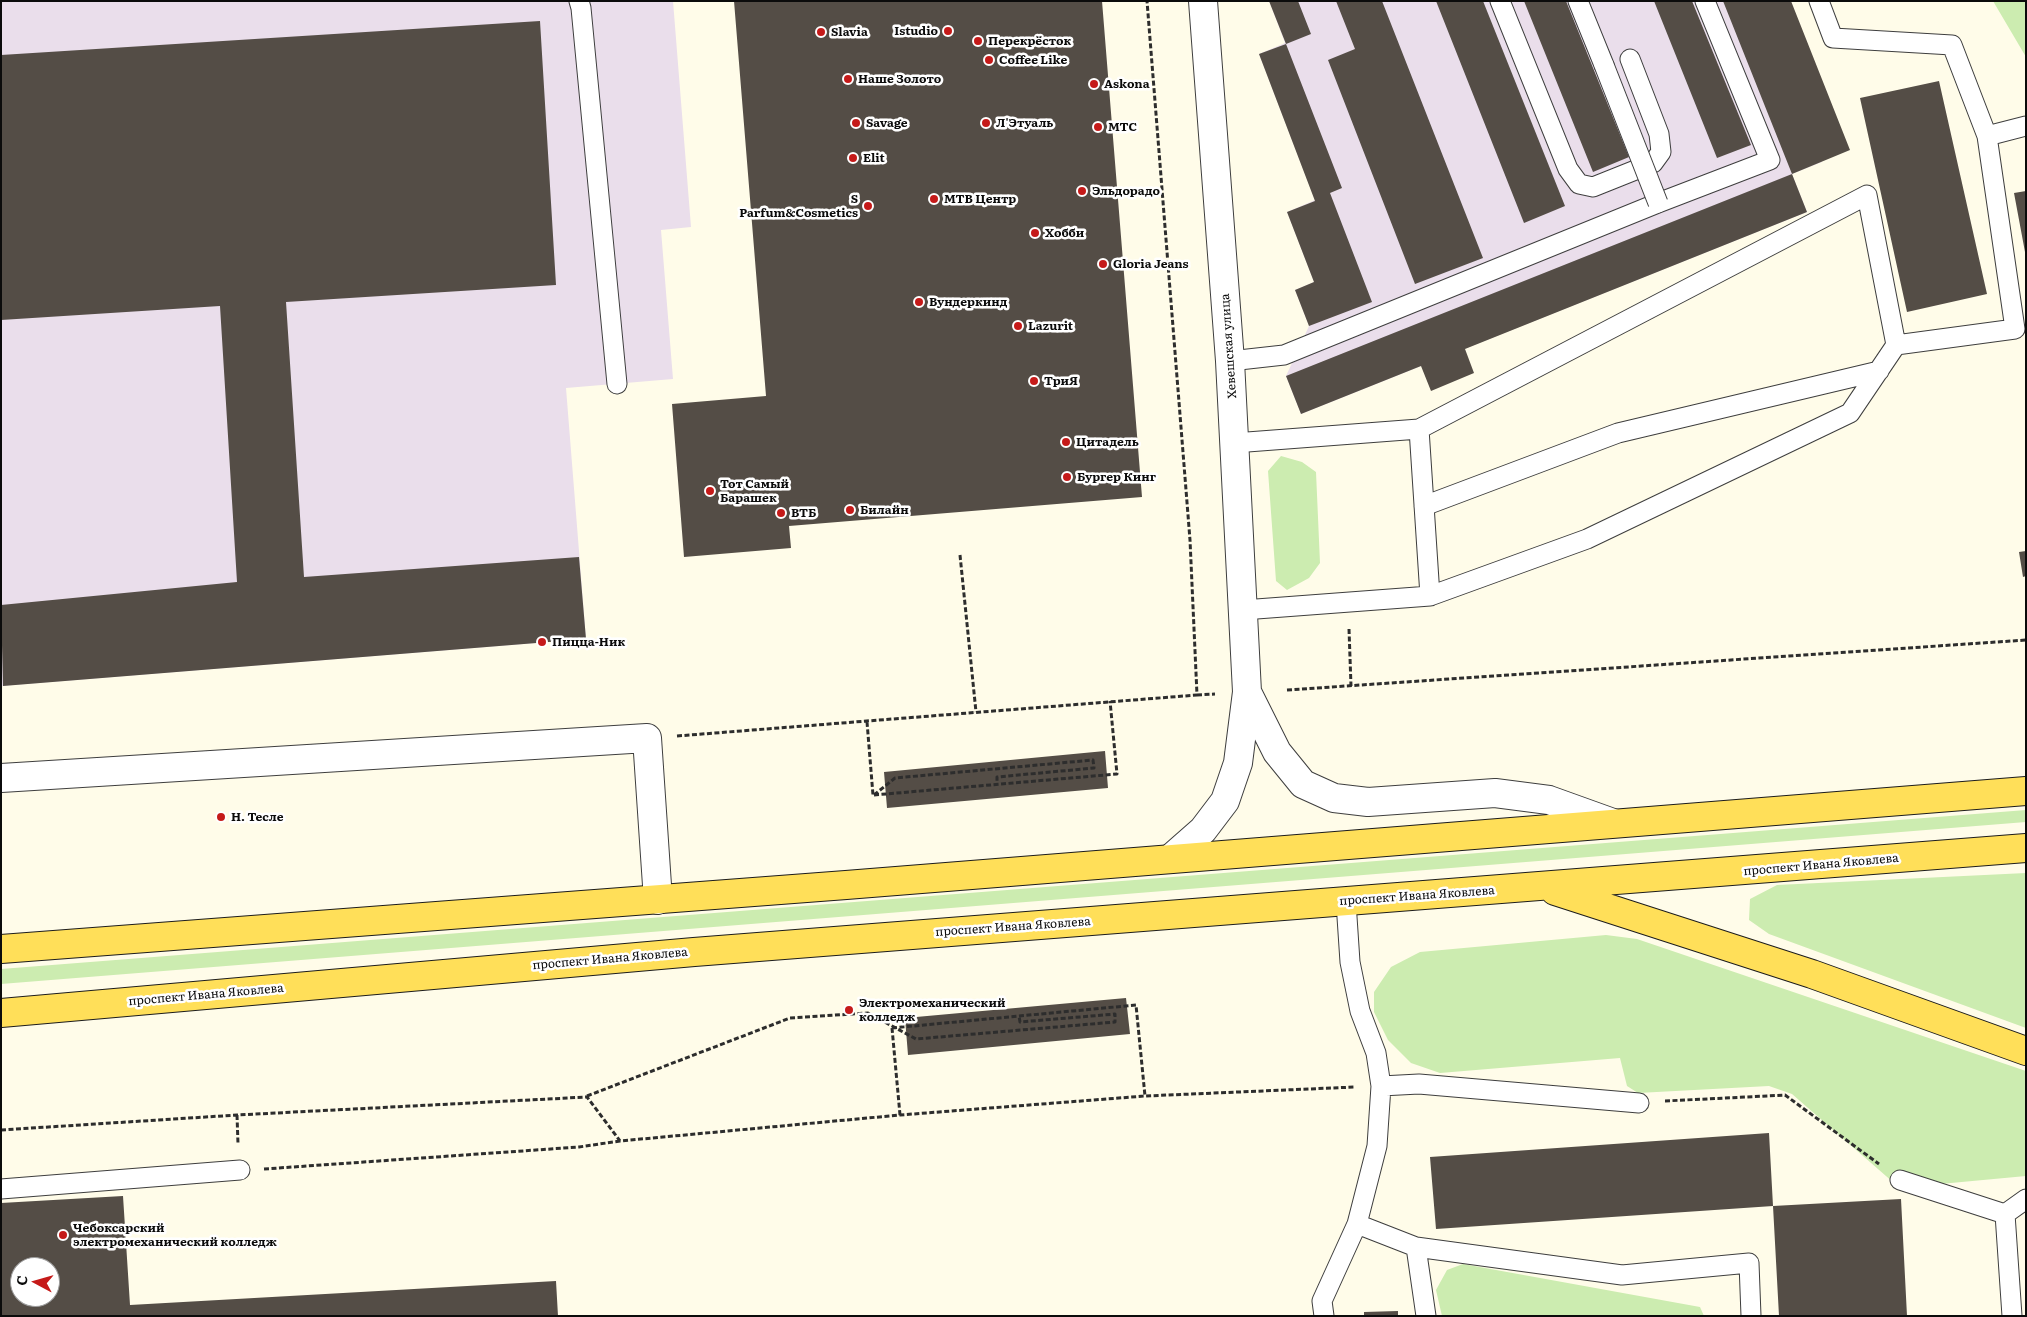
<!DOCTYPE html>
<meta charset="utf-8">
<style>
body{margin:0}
#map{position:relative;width:2027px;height:1317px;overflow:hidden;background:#fffce9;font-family:Literata,serif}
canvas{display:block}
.frame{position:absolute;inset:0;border:2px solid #0b0b0b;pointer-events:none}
.north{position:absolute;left:10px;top:1257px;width:50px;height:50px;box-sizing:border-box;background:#fff;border:1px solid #9d9d9d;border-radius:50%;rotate:276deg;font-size:14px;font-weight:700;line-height:20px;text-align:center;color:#0b0b0b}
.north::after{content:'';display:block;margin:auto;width:18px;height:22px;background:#c51a19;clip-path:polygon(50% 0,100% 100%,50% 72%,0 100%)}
</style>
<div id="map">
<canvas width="2027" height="1317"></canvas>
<div class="frame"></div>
<div class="north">С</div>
</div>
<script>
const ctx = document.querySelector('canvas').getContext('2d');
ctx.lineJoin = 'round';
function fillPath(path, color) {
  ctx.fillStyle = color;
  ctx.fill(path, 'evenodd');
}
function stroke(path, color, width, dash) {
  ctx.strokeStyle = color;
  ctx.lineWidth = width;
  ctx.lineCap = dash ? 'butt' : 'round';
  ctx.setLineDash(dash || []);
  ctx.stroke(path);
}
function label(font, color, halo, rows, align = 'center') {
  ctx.font = font + ' Literata,serif';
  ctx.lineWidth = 5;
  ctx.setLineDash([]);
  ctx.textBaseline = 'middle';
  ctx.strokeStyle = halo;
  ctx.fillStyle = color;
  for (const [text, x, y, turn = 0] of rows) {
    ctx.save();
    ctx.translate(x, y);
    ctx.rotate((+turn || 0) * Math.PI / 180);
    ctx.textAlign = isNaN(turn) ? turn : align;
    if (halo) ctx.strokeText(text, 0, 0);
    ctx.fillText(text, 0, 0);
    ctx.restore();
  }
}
fillPath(new Path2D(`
 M 1,1 L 673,1 L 691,227 L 661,230 L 673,379 L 566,388 L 586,639 L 1,686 Z
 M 1269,1 L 1758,1 L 1822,162 L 1792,174 L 1807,212 L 1301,414 L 1286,376 L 1309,326 L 1295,290 L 1314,282 L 1287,212 L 1315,200 L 1259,54 L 1285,43 Z`), '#eadeeb');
fillPath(new Path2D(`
 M 1993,1 L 2026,1 L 2026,57 Z
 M 1281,456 L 1302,462 L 1316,472 L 1320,563 L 1309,578 L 1287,590 L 1276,581 L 1268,471 Z
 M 2026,810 L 2026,822 L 1,984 L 1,969 Z
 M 2026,873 L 2026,1028 L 1769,934 L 1749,920 L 1750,899 L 1777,885 Z
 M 1606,935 L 1637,939 L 2026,1071 L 2026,1176 L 1908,1187 L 1894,1183 L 1792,1094 L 1769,1086 L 1638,1093 L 1627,1086 L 1620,1058 L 1440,1073 L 1411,1063 L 1388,1040 L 1374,1012 L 1374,992 L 1391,967 L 1420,952 Z
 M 1463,1264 L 1700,1307 L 1704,1316 L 1442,1316 L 1436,1290 L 1447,1270 Z`), '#ccecb0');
fillPath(new Path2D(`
 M 734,1 L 1102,1 L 1142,497 L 789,526 L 791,548 L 684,557 L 672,404 L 766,396 Z
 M 1269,1 L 1298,1 L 1311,34 L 1286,44 Z
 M 1336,1 L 1382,1 L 1483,258 L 1415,284 L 1328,60 L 1355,49 Z
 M 1436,1 L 1483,1 L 1565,206 L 1524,223 Z
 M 1524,1 L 1566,1 L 1629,157 L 1593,172 Z
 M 1654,1 L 1692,1 L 1751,145 L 1717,158 Z
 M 1723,1 L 1791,1 L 1850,150 L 1792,174 Z
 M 540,21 L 556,285 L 286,302 L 304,577 L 579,557 L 586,639 L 3,686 L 1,605 L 237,582 L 220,306 L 1,320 L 1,55 Z
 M 1286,44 L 1342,188 L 1330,193 L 1372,302 L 1309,326 L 1295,290 L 1314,282 L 1287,212 L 1315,201 L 1259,54 Z
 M 1939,81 L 1987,294 L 1907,312 L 1860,98 Z
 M 1792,174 L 1807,212 L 1465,349 L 1474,373 L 1431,391 L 1421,366 L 1301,414 L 1286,376 Z
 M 2026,191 L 2026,252 L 2025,252 L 2014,193 Z
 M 2026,551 L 2026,576 L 2023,577 L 2019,552 Z
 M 1105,751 L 1108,788 L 887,808 L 884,772 Z
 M 1126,998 L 1130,1034 L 908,1055 L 905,1018 Z
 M 1769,1133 L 1773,1206 L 1436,1229 L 1430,1157 Z
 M 123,1196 L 130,1305 L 556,1281 L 558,1316 L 1,1316 L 1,1203 ZM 20,1267 L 50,1267 L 50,1297 L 20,1297 Z
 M 1901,1199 L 1907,1316 L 1779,1316 L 1773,1206 Z
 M 1398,1311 L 1398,1316 L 1364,1316 L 1364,1312 Z`), '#544d46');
const lane = new Path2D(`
 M 579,1 L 581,8 L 617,384
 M 1500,1 L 1568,169 L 1579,184 L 1593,187 L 1653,163 L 1661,152 L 1659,134 L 1630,59
 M 1578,1 L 1604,65
 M 1819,1 L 1833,38 L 1952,45 L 1987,136
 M 1230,361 L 1284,355 L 1658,203 L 1770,160 L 1705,1
 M 1419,429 L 1867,195 L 1896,345 L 2015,329 L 1987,136 L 2026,126
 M 1234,443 L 1419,429 L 1430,596
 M 1424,506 L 1618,433 L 1879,371
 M 1243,610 L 1430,596 L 1587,539 L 1850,413 L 1896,345
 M 1381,1086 L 1419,1084 L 1639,1103
 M 1900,1180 L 2005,1214 L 2026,1199
 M 1,1189 L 240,1170
 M 2005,1214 L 2012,1316
 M 1357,1224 L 1416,1247 L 1622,1275 L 1749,1263 L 1751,1316
 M 1416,1247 L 1426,1316
 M 1324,1316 L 1322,1301 L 1357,1224 L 1377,1146 L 1381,1086 L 1376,1053 L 1360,1011 L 1350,962 L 1346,902`);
const street = new Path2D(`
 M 1247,692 L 1277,752 L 1303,784 L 1334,798 L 1368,802 L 1495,793 L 1549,800 L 1613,823
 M 1,778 L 647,738 L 658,900
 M 1170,859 L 1203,830 L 1225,801 L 1238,763 L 1247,692 L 1230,361 L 1203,1`);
const primary = new Path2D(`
 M 1555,891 L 1812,974 L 2026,1051
 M 1,949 L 846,885 L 2026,791
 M 1,1013 L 694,952 L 2026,848`);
stroke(lane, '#3e3e3e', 21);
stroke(street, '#3e3e3e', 30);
stroke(primary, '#1c1c1c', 30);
stroke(new Path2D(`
 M 960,555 L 976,712
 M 1349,629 L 1351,686
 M 1287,690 L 2026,640
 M 1197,695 L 1215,694
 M 867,722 L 873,795
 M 677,736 L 1197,695 L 1190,540 L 1147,1
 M 874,795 L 895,778 L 1093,760 L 1094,768 L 997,777 L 997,784
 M 874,795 L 1117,774 L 1110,701
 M 892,1028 L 1136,1005 L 1145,1096
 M 892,1028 L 900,1115
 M 587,1096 L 790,1018 L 868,1013 L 916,1039 L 1115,1022 L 1115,1014 L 1020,1022 L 1019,1016
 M 1665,1101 L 1785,1095 L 1879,1164
 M 237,1115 L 238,1144
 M 1,1130 L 237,1115 L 587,1097 L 620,1141 L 900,1115 L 1145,1096 L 1355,1087
 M 264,1169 L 579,1147 L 620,1141`), '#2d2d2d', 3, [5, 2.5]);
stroke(lane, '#fff', 19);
stroke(street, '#fff', 28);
stroke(primary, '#ffdf59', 28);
const laneBridge = new Path2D(`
 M 1604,65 L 1658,203`);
stroke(laneBridge, '#3e3e3e', 21, []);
stroke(laneBridge, '#fff', 19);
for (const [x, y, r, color] of [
 [948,31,5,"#c51a19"],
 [821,32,5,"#c51a19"],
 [978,41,5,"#c51a19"],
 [989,60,5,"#c51a19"],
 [848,79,5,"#c51a19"],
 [1094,84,5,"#c51a19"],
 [856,123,5,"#c51a19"],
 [986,123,5,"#c51a19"],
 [1098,127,5,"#c51a19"],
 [853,158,5,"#c51a19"],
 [1082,191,5,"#c51a19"],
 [934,199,5,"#c51a19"],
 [868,206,5,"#c51a19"],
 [1035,233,5,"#c51a19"],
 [1103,264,5,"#c51a19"],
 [919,302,5,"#c51a19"],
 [1018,326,5,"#c51a19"],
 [1034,381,5,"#c51a19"],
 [1066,442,5,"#c51a19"],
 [1067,477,5,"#c51a19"],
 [710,491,5,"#c51a19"],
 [850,510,5,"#c51a19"],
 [781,513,5,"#c51a19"],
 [542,642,5,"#c51a19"],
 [221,817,5,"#c51a19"],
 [849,1010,5,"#c51a19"],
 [63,1235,5,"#c51a19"]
]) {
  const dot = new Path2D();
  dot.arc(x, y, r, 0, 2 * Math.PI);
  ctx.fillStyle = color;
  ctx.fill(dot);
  stroke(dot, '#fff', 2);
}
label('bold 12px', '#0b0b0b', '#fff', [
 ["Istudio",938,31,"right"],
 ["Slavia",831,32],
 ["Перекрёсток",988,41],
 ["Coffee Like",999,60],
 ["Наше Золото",858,79],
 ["Askona",1104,84],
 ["Savage",866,123],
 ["Л'Этуаль",996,123],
 ["МТС",1108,127],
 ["Elit",863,158],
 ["Эльдорадо",1092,191],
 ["S",858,199,"right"],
 ["Parfum&Cosmetics",858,213,"right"],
 ["МТВ Центр",944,199],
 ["Хобби",1045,233],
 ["Gloria Jeans",1113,264],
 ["Вундеркинд",929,302],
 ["Lazurit",1028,326],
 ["ТриЯ",1044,381],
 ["Цитадель",1076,442],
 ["Бургер Кинг",1077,477],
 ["Тот Самый",720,484],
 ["Барашек",720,498],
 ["Билайн",860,510],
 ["ВТБ",791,513],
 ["Пицца-Ник",552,642],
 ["Н. Тесле",231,817],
 ["Электромеханический",859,1003],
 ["колледж",859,1017],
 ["Чебоксарский",73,1228],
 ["электромеханический колледж",73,1242]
], 'left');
label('12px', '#0b0b0b', '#fff', [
 ["Хевешская улица",1229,346,-94],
 ["проспект Ивана Яковлева",1821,865,-5],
 ["проспект Ивана Яковлева",1417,896,-4],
 ["проспект Ивана Яковлева",1013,927,-4],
 ["проспект Ивана Яковлева",610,959,-5],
 ["проспект Ивана Яковлева",206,995,-5]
]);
</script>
